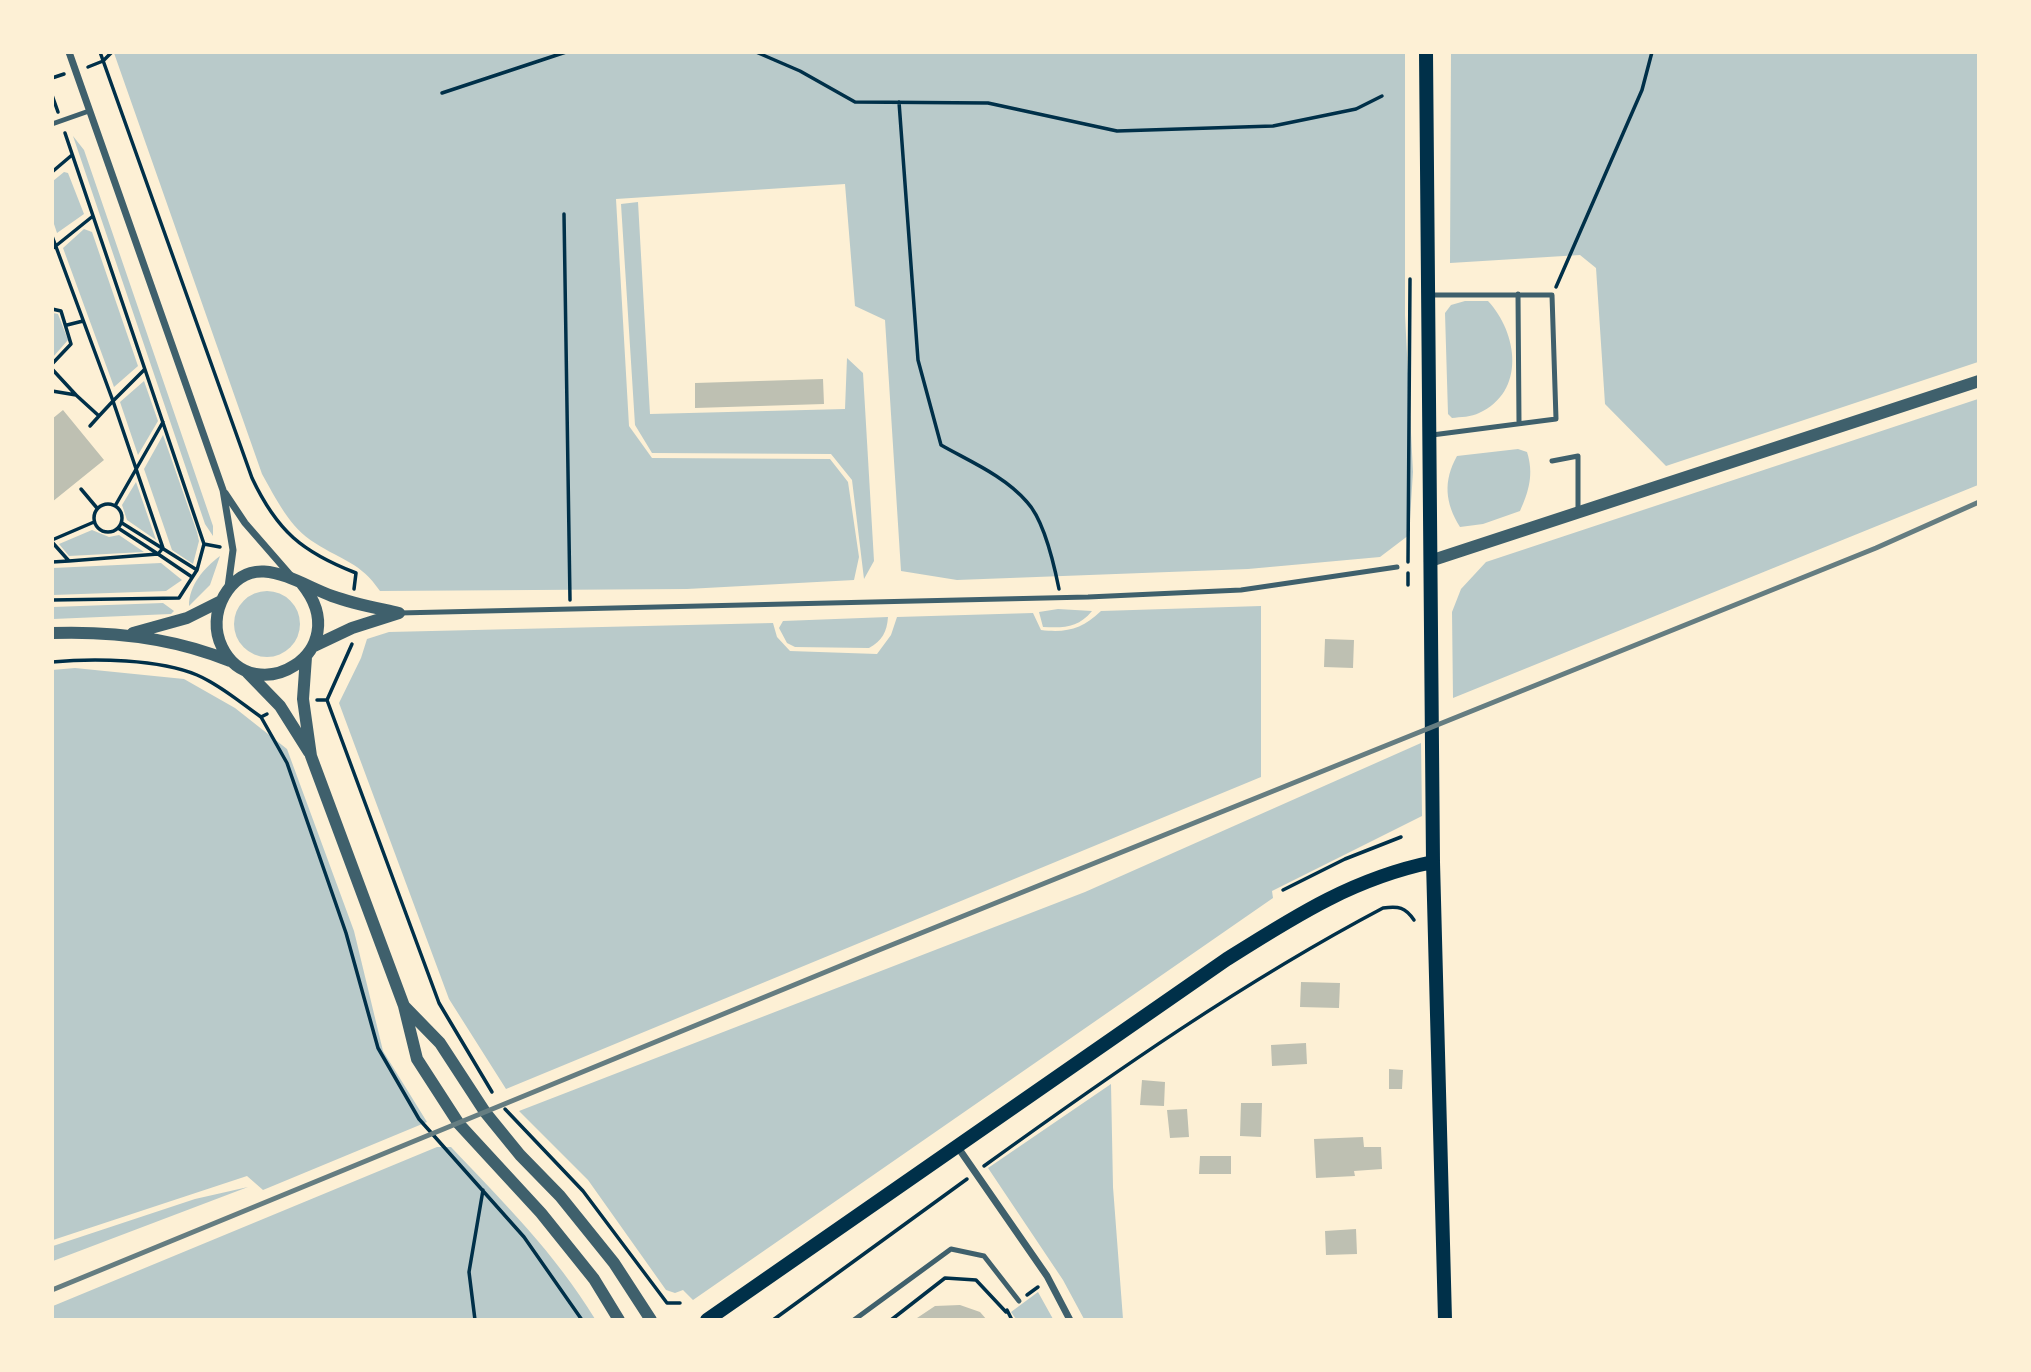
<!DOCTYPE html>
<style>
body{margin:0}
#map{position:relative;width:2031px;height:1372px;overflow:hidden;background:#fdf0d5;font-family:"Noto Sans",sans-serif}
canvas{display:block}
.frame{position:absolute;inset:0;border:54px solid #fdf0d5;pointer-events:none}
</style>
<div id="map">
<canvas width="2031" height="1372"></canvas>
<div class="frame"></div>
</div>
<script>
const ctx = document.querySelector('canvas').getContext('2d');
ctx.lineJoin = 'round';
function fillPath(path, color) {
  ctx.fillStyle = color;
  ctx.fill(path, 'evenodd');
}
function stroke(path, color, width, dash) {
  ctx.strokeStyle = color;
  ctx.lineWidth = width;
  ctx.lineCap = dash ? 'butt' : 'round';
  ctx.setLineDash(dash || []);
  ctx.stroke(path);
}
fillPath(new Path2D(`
 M 114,53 L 1405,53 L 1405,315 L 1413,472 L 1409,535 L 1380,557 L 1248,569 L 957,580 L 901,571 L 885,320 L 855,306 L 845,184 L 616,199 L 629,426 L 652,458 L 830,459 L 848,482 L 859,557 L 854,580 L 687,589 L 380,591 C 360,562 343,561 315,543 C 290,528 276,499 262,474 Z
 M 1451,53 L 1978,53 L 1978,362 L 1666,466 L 1605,404 L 1596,268 L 1580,255 L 1450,263 Z
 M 73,136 L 84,150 L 213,526 L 213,536 L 205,524 Z
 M 64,172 L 68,173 L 84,214 L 57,233 L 53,221 L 53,181 Z
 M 638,202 L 650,414 L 845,409 L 847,358 L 863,373 L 874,561 L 864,579 L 852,480 L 831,454 L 652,453 L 635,425 L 621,204 Z
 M 84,229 L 92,232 L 138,366 L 114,387 L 63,248 Z
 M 1465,301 L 1488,301 C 1518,333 1526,392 1479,413 C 1472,417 1460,417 1452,418 L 1448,414 L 1445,313 L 1451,305 Z
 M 53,313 L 58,314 L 68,340 L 53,357 Z
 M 144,381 L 158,421 L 138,455 L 120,402 Z
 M 1978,399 L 1978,485 L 1453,698 L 1452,612 L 1461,589 L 1486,562 Z
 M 163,435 L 197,532 L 199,541 L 193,564 L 172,550 L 144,469 Z
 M 1518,449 L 1527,452 C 1534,474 1529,491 1520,511 L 1483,524 L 1460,527 C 1445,503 1443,481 1457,456 Z
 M 136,482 L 156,540 L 127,520 L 122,505 Z
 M 92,530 L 109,537 L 119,535 L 144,552 L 69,556 L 59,544 Z
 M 220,556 L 210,585 L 189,606 C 189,585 204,568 220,556 Z
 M 161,563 L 182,580 L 166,591 L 53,595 L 53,568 Z
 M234 624a33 33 0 1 1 66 0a33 33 0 1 1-66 0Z
 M 163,603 L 174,611 L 171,614 L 53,619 L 53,607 Z
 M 1261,606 L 1261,777 L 506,1089 L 449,999 L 339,703 L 361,658 L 367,639 L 389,632 L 773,623 L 777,637 L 790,651 L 877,654 L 891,635 L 897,617 L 1033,613 L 1041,630 C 1067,633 1082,629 1101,611 Z
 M 1058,609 L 1092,611 C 1078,628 1064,628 1043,627 L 1039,612 Z
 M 888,617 C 887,632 882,641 869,648 L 795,647 L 787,643 L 779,628 L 783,621 Z
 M 75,668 L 184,679 L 235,708 L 287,749 L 354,931 L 383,1051 L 427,1122 L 263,1190 L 247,1176 L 53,1240 L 52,670 Z
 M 1421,743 L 1422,816 L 1272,891 L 1273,898 L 693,1300 L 683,1290 L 675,1293 L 666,1290 L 588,1180 L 519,1111 L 1085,892 Z
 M 1111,1084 L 1113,1187 L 1123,1319 L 1084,1319 L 1063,1280 L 988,1168 Z
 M 437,1147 L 451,1147 C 504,1203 555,1253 595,1319 L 53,1320 L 53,1306 Z
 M 248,1187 L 53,1261 L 53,1246 L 195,1199 Z
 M 1038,1292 L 1053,1319 L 1016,1319 L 1011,1312 Z`), '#b9caca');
fillPath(new Path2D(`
 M 823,379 L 824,404 L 695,408 L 695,383 Z
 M 63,410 L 104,460 L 52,502 L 52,419 Z
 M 1325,639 L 1354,640 L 1353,668 L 1324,667 Z
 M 1301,982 L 1340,983 L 1339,1008 L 1300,1007 Z
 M 1306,1043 L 1307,1064 L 1272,1066 L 1271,1045 Z
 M 1389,1069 L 1403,1070 L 1402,1089 L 1389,1089 Z
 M 1142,1080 L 1165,1082 L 1164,1106 L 1140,1105 Z
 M 1241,1103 L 1262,1103 L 1261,1137 L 1240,1136 Z
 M 1187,1109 L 1189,1137 L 1170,1138 L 1167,1110 Z
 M 1363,1137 L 1364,1147 L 1381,1147 L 1382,1169 L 1354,1171 L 1355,1176 L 1316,1178 L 1314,1139 Z
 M 1200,1156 L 1231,1156 L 1231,1174 L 1199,1174 Z
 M 1356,1229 L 1357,1254 L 1326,1255 L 1325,1231 Z
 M 960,1305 L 980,1312 L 987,1320 L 914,1320 L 935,1306 Z`), '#bec0b2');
stroke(new Path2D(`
 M 100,52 L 252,478 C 277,531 302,552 356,573 L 354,589
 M 650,52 L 684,52
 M 756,52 L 800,71 L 855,102 L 988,103 L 1117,131 L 1273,126 L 1356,109 L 1382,96
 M 88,67 L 103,61 L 112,52
 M 52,78 L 64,74
 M 442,93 L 566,52
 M 52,95 L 58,112
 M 899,102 L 918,360 L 941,445 C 969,461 1005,476 1027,502 C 1044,520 1054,564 1059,589
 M 52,172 L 72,155
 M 564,214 L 570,600
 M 52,236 L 113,401 L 99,416
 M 52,249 L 93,216
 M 1556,287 L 1642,90 L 1652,52
 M 52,309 L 61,311 L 71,344 L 52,364
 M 67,325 L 83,321
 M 52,369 L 76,395
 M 144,370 L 113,401 L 163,548 L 158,554 L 192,577
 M 52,391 L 76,395 L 99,416 L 90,426
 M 81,489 L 97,508
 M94 518a14 14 0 1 1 28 0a14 14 0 1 1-28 0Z
 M 115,506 L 163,422
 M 122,523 L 197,570
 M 52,540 L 94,522
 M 52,542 L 69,561 L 158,554 L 118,528
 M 204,544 L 220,547
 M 52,562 L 69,561
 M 1408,562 L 1410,279
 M 1408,585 L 1408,573
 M 52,600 L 179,598 L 197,570 L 204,544 L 65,133
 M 52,662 C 94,658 159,659 197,675 C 220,685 241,703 261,717 L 267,714
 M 317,700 L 327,700 L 439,1003 L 492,1092
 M 327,700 L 352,644
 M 261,717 L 287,763 L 346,933 L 378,1048 L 419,1119 L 524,1237 L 582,1320
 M 1283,890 L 1345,859 L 1401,837
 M 505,1109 L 583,1191 L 667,1303 L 680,1303
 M 984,1166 C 1113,1073 1243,982 1383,908 C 1399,906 1405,907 1414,920
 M 1027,1295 L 1038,1287
 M 1007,1310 L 1012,1320
 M 475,1320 L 469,1272 L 483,1190
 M 773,1320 L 967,1179
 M 891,1320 L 945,1278 L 976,1280 L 1006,1312`), '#003049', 3.5);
stroke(new Path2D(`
 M 52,124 L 89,111
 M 1518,294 L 1519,423
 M 1429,295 L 1552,295 L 1556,419 L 1432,435
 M 1552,461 L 1578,456 L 1578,513
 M 399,613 L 1088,597 L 1241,590 L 1397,567
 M 854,1320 L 951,1249 L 984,1256 L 1019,1301`), '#3f606c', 5);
stroke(new Path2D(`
 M 69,52 L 223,490 L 233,550 L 228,587
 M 225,493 L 245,523 L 292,577
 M 957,1146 L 1047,1276 L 1070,1320`), '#3f606c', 7);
stroke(new Path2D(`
 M 1430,561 L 1979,381
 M 302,584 C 358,653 253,711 222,647 C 214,631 215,612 224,596 C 252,548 296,583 332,596 C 354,604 377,608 399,613
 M 52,633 C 113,631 174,638 230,661
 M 133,633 L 187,618 L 221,601
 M 314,646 L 352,628 L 399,613
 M 306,657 L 303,699 L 311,756 L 404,1006 L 417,1059 L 459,1124 L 541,1213 L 594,1279 L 619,1320
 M 247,672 L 280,706 L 309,752
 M 404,1006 L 440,1043 L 485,1112 L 520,1155 L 560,1196 L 614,1263 L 651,1320`), '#3f606c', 12);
stroke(new Path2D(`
 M 1426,52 L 1433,862 L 1445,1320
 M 707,1320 L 1227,959 C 1295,916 1354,878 1433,862`), '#003049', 14);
stroke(new Path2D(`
 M 52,1290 L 879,950 L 1876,548 L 1979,502`), '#657d81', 5);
</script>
